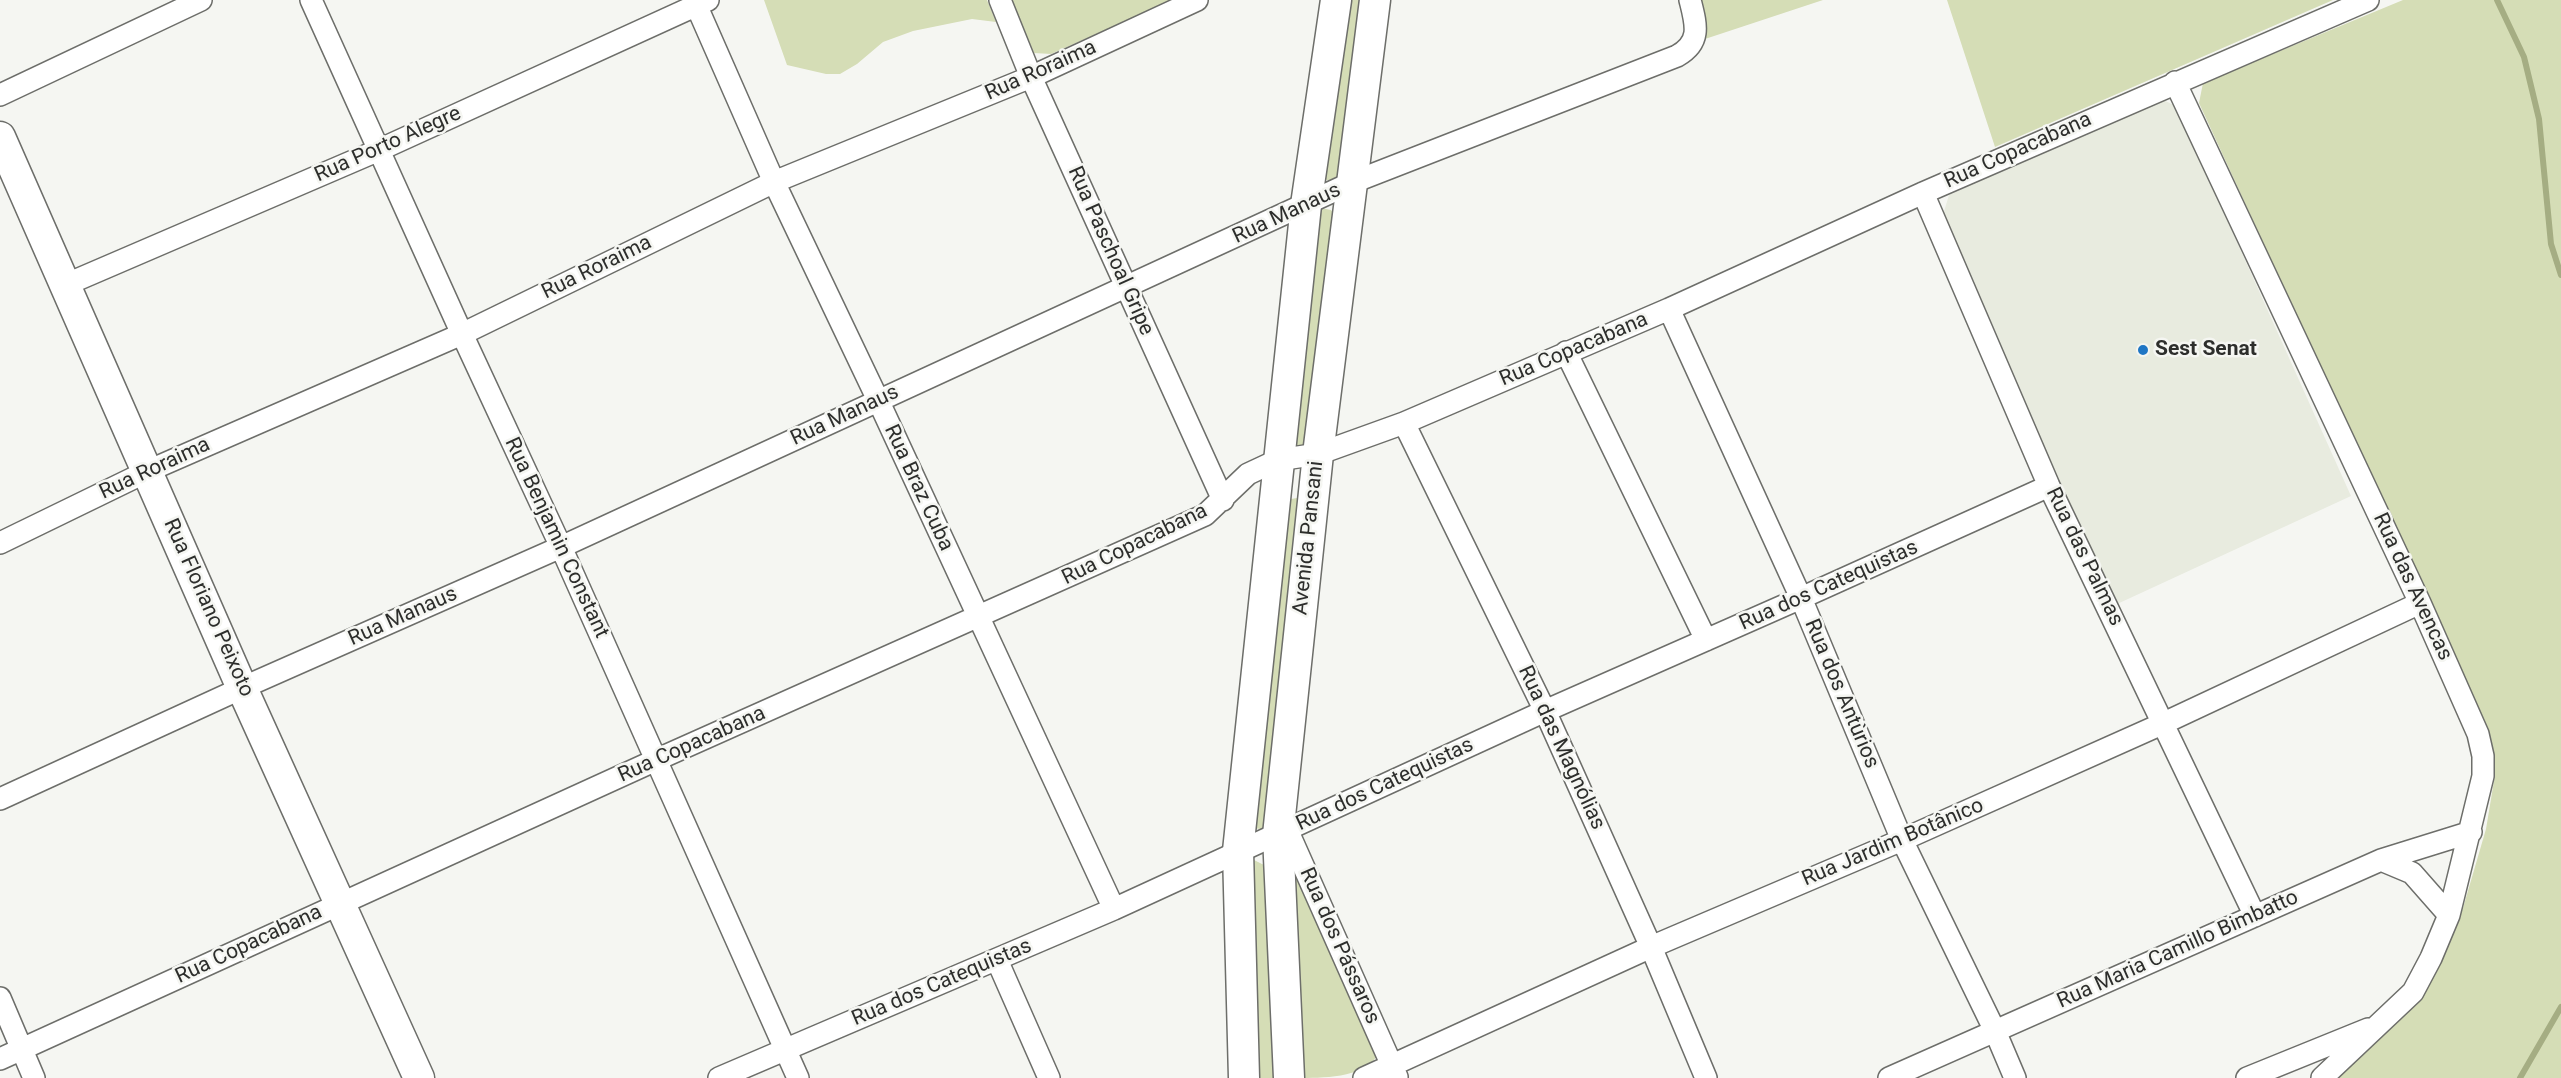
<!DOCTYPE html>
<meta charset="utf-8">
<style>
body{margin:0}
canvas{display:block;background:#f5f6f2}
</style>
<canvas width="2561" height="1078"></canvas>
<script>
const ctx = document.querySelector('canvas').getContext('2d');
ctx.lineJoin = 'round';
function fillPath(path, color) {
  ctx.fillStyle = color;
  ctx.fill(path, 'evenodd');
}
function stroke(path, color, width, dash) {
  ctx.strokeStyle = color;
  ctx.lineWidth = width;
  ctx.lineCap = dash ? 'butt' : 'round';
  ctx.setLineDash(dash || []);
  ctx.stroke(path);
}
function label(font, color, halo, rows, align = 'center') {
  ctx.font = font + ' Roboto,sans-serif';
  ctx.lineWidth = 5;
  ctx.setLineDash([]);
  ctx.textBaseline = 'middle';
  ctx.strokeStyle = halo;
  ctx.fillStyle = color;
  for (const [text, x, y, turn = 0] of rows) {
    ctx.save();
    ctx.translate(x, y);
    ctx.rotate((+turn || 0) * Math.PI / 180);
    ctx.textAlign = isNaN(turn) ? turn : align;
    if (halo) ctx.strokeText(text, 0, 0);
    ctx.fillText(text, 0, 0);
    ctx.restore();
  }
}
fillPath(new Path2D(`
 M 2159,98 L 2176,106 L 2351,496 L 2115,605 L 2056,483 L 1942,218 L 1949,195 Z`), '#e8ebdf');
fillPath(new Path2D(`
 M 764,0 L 987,0 L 996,22 L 972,19 L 913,31 L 883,42 L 857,64 L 840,74 L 826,74 L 787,65 Z
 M 1011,0 L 1173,0 L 1051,54 L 1034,53 Z
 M 1343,0 L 1364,0 L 1338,179 L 1329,181 L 1325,179 Z
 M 1701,0 L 1823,0 L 1705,39 Z
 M 1947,0 L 2333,0 L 1995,147 Z
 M 2403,0 L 2561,0 L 2561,1078 L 2331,1078 L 2441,957 L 2463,908 L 2486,829 L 2495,775 L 2486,728 L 2199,103 L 2203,83 Z
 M 1321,208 L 1331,210 L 1335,215 L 1309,441 L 1302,448 L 1293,447 Z
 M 1282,494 L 1291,499 L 1303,497 L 1265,827 L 1261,829 L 1252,828 Z
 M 1252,859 L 1266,866 L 1278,1078 L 1252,1078 Z
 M 1293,877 L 1297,878 L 1376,1057 C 1364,1078 1320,1078 1298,1078 Z`), '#d5ddb6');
stroke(new Path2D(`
 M 2497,0 L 2524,57 L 2539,119 L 2551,244 L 2561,275
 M 2520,1078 L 2561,1007`), '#a5ad83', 6);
const street = new Path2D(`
 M 311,0 L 462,334 L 561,547 L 798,1078
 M 694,0 L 774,182 L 878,400 L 1114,909
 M 1000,0 L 1031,77 L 1223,500
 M 2175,82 L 2420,603 L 2478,734 L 2483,756 L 2483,776 L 2449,915 L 2431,958 L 2413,992 L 2322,1078
 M 0,95 L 201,0
 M 1923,193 L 2049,486 L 2255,916
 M 65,285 L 379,150 L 708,0
 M 1669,309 L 1801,598 L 1902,840 L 1995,1031 L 2015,1078
 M 1566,352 L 1706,640
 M 1404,423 L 1545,711 L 1651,947 L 1706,1078
 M 0,543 L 148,471 L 462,334 L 774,182 L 1031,77 L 1197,0
 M 0,799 L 242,688 L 561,547 L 1351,183 L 1677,56 C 1702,42 1696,24 1690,0
 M 1282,818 L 1397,1077
 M 2381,860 L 2412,873 L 2449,915
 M 997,960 L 1049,1078
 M 0,998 L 34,1078
 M 0,1059 L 656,760 L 1205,515 L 1248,474 L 1278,460 L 1318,454 L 1404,423 L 1669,309 L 1923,193 L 2368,0
 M 719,1078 L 1114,909 L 1545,711 L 1801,598 L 2049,486
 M 1364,1078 L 1651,947 L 1902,840 L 2164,723 L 2420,603
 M 1889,1078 L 2381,860 L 2471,832
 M 2247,1078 L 2368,1029`);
const secondary = new Path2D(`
 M 0,137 L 242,688 L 419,1078
 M 1244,1078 L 1238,851 L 1306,205 L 1336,0
 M 1289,1078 L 1278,835 L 1318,454 L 1375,0`);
stroke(street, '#6d6e6a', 24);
stroke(secondary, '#6d6e6a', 33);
stroke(street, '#fff', 21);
stroke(secondary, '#fff', 30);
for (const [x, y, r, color] of [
 [2143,350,6,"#1f76c4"]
]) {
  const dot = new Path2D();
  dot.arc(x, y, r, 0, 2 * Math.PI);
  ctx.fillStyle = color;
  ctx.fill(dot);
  stroke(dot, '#f5f6f2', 2);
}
label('21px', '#2d2e2c', '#f5f6f2', [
 ["Rua Roraima",1041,71,-24],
 ["Rua Porto Alegre",388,145,-24],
 ["Rua Copacabana",2018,151,-24],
 ["Rua Manaus",1287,214,-25],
 ["Rua Paschoal Gripe",1110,251,66],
 ["Rua Roraima",597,268,-26],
 ["Rua Copacabana",1574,350,-23],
 ["Rua Manaus",845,416,-25],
 ["Rua Roraima",155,469,-25],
 ["Rua Braz Cuba",918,488,65],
 ["Rua Benjamin Constant",556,538,65],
 ["Avenida Pansani",1309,538,-84],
 ["Rua Copacabana",1135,545,-26],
 ["Rua das Palmas",2084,557,64],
 ["Rua dos Catequistas",1829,586,-24],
 ["Rua das Avencas",2412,587,65],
 ["Rua Floriano Peixoto",208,608,66],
 ["Rua Manaus",403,617,-24],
 ["Rua dos Antùrios",1841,694,67],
 ["Rua Copacabana",692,745,-24],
 ["Rua das Magnólias",1561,748,65],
 ["Rua dos Catequistas",1385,785,-25],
 ["Rua Jardim Botânico",1893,843,-23],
 ["Rua Copacabana",249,945,-25],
 ["Rua dos Pássaros",1339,946,66],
 ["Rua Maria Camillo Bimbatto",2178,950,-24],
 ["Rua dos Catequistas",942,983,-23]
]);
label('bold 21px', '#2d2e2c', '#f5f6f2', [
 ["Sest Senat",2155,350]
], 'left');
</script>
